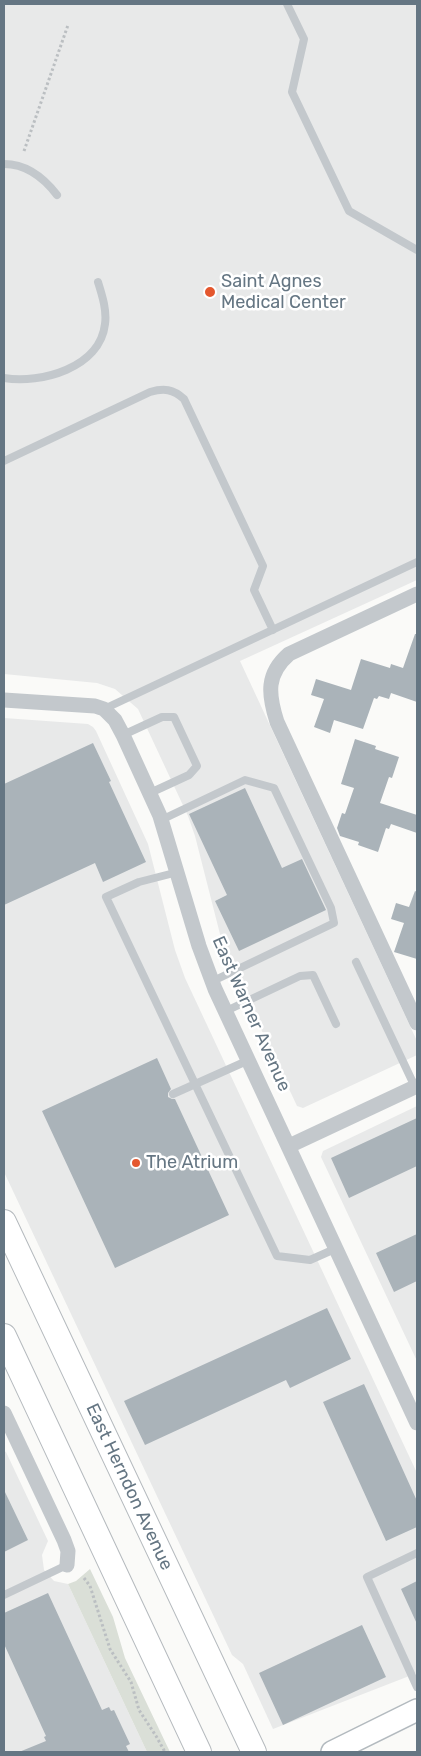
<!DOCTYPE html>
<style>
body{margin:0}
#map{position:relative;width:421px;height:1756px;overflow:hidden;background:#fafaf8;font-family:Rubik,sans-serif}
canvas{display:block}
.frame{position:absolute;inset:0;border:5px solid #657683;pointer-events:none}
</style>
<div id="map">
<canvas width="421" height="1756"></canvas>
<div class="frame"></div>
</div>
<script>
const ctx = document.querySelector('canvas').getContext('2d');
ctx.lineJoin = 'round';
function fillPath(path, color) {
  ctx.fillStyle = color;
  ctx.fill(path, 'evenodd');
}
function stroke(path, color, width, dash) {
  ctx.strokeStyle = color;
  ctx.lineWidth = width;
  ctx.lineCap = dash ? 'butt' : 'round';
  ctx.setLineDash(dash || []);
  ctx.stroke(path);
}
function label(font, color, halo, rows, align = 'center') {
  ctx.font = font + ' Rubik,sans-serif';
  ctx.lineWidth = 5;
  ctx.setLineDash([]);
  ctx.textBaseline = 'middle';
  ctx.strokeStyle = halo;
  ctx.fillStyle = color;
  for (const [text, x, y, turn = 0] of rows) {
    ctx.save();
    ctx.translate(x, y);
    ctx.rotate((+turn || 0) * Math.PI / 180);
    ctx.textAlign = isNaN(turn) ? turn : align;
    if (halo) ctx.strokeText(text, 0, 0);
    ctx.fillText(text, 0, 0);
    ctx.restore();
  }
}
fillPath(new Path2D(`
 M 4,4 L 417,4 L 417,580 L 240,661 L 417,1041 L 417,1055 L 303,1108 L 297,1106 L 231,965 L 221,938 L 195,836 L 188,816 L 138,709 L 115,689 L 97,683 L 4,674 Z
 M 4,718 L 88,724 L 93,727 L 96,731 L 148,844 L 175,950 L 185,978 L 417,1473 L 417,1673 L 273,1729 L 243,1664 L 232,1655 L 4,1172 Z
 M 417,1106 L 417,1361 L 321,1157 L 323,1151 Z
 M 4,1451 L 6,1452 L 48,1541 L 42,1555 L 44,1570 L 54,1581 L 68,1584 L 147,1752 L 4,1752 Z`), '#e8e9e9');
fillPath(new Path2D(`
 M 90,1569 L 113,1617 L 125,1658 L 170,1752 L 147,1752 L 68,1584 L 76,1581 Z`), '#dadfd7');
fillPath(new Path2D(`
 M 415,634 L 417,634 L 417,702 L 391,693 L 389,699 L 379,696 L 377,699 L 374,698 L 363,729 L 334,720 L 330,733 L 314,727 L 324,699 L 311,695 L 316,679 L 351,690 L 361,659 L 390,668 L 391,664 L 403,668 Z
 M 355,739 L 376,746 L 375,749 L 399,757 L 392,778 L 389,777 L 380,803 L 417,815 L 417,833 L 391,824 L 389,829 L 386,828 L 378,852 L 358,845 L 359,842 L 340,836 L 337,828 L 342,813 L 345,814 L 354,788 L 341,784 Z
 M 93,743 L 111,781 L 109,782 L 146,862 L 103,882 L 95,863 L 4,905 L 4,784 Z
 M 245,788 L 282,868 L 302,859 L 326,910 L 239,951 L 215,901 L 227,895 L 189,814 Z
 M 415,891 L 417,892 L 417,959 L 394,952 L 404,923 L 391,919 L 396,903 L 409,907 Z
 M 157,1058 L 171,1089 L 168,1093 L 168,1097 L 172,1099 L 175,1099 L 229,1215 L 115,1268 L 42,1111 Z
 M 417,1118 L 417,1166 L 349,1198 L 331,1158 Z
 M 417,1234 L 417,1281 L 394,1292 L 376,1253 Z
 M 327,1308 L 351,1359 L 290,1388 L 286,1380 L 145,1445 L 124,1401 Z
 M 364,1384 L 417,1501 L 417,1527 L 386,1541 L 323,1402 Z
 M 4,1490 L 28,1540 L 4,1552 Z
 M 417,1581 L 417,1624 L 401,1589 Z
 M 48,1593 L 102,1710 L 109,1707 L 111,1711 L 114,1710 L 130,1744 L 126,1746 L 129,1752 L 19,1752 L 46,1741 L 44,1737 L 46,1736 L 4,1644 L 4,1613 Z
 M 362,1625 L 386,1677 L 283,1725 L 259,1673 Z`), '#aab3b9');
const secondary = new Path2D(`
 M 332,1752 L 417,1710`);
const primary = new Path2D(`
 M 4,1222 L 254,1752
 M 4,1336 L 199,1752`);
stroke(secondary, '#b3babf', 24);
stroke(primary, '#b5babe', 26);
stroke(new Path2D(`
 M 24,151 L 68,25
 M 84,1578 L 90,1586 L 110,1649 L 131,1682 L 139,1710 L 156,1736 L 165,1752`), '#bbbfc2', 3, [2.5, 2.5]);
stroke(new Path2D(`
 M 287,4 L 304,39 L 292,92 L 349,211 L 417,250
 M 4,164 C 26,164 44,178 57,195
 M 4,378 C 41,384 100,368 105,324 C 107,310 102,295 98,282
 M 4,461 L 150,392 C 164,388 173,389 184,399 L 263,566 L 254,590 L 273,630
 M 104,709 L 417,562
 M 123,735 L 162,717 L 174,717 L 197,766 L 189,775 L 150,793
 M 161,820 L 245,780 L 274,788 L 331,908 L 334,923 L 213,981
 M 178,872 L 139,882 L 106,897 L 277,1256 L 310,1260 L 337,1248
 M 356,962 L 415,1087
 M 226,1011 L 300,976 L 313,975 L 336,1024
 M 173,1094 L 249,1060
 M 417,1553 L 367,1577 L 417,1687
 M 4,1595 L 67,1565`), '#c3c8cc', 8);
stroke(new Path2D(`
 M 417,594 L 289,654 C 266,674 268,694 277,722 L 417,1023
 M 4,700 L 95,706 L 104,709 L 115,720 L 123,735 L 160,816 L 199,946 L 215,989 L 417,1423
 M 289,1146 L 417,1086
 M 4,1413 L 64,1540 L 68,1551 L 67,1565`), '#c3c8cc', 15);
stroke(secondary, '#fff', 21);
stroke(primary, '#fff', 24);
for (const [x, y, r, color] of [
 [210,292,6,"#e4572e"],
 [136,1163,5,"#e4572e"]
]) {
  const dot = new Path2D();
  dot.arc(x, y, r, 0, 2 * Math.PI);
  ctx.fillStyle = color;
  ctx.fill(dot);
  stroke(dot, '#fff', 2);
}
label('18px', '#657683', '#fff', [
 ["Saint Agnes",221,282],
 ["Medical Center",221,303],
 ["The Atrium",146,1163]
], 'left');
label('18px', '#657683', '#fff', [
 ["East Warner Avenue",251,1014,66],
 ["East Herndon Avenue",129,1487,65]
]);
</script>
